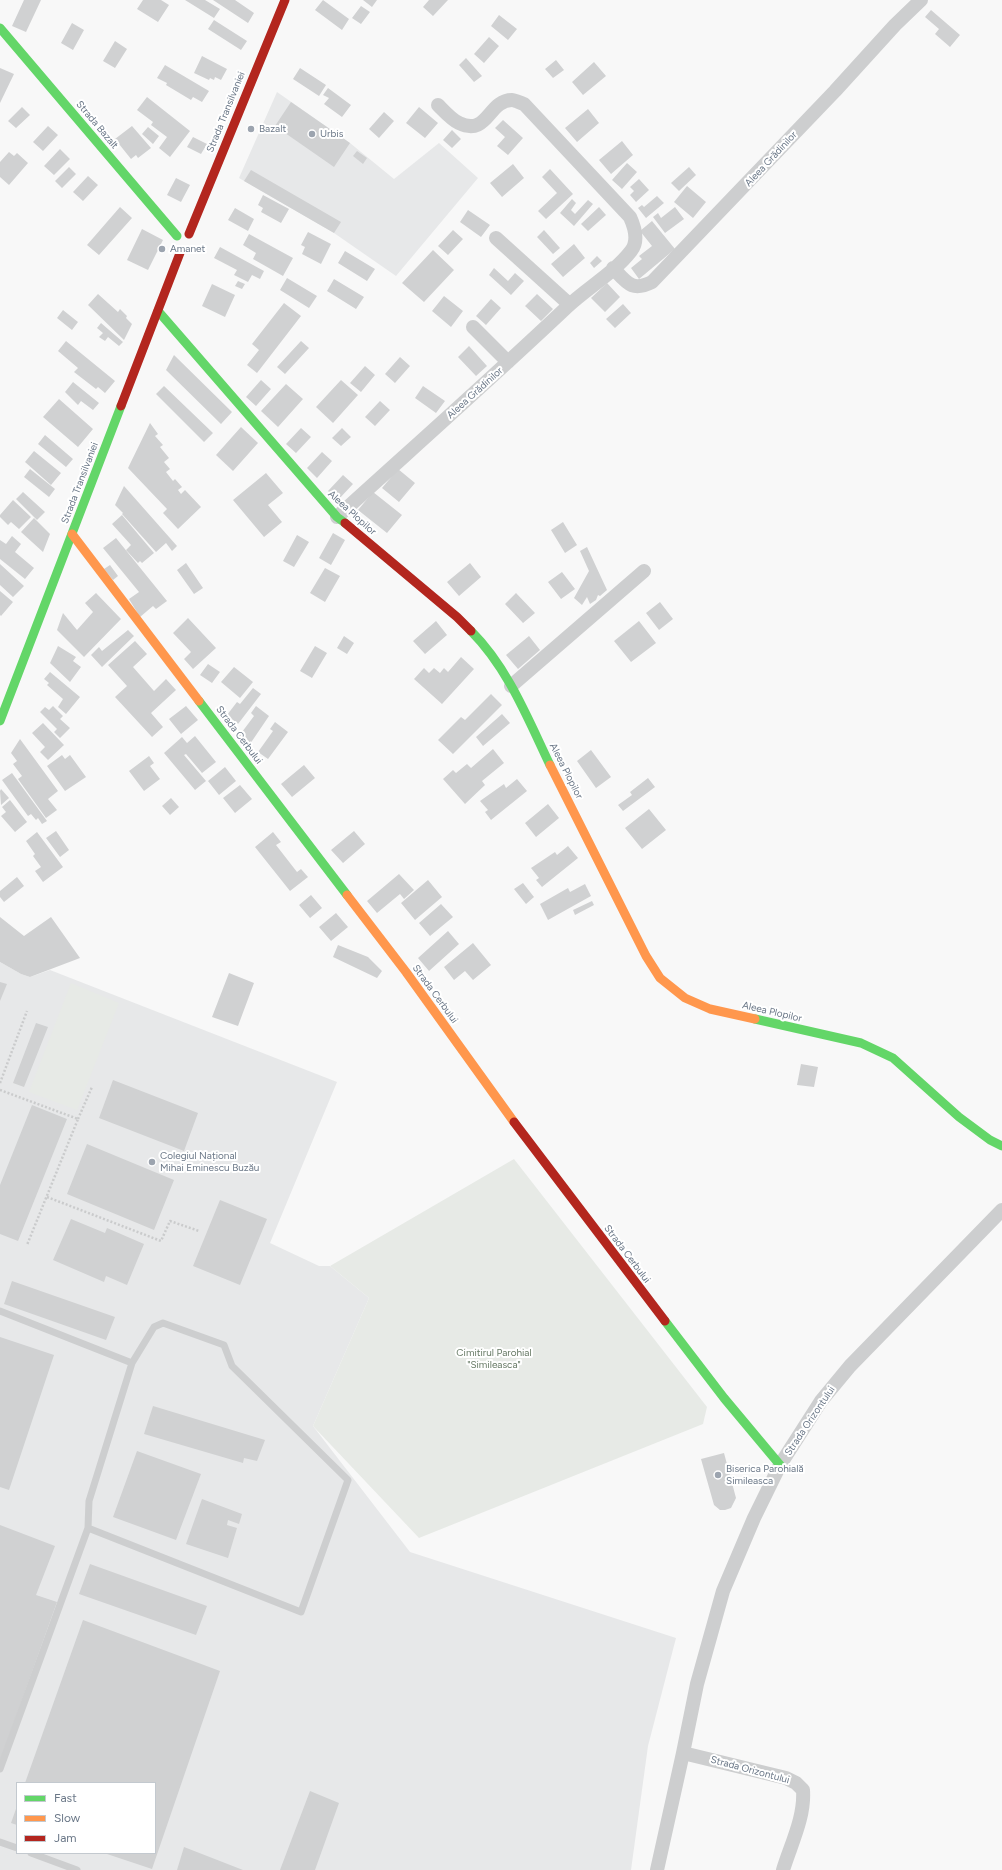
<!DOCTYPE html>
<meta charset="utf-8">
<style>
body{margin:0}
#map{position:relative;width:1002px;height:1870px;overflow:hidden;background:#f8f8f8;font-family:Figtree,sans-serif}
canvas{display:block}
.legend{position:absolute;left:16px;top:1782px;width:140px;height:72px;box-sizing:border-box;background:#fff;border:1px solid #c3c9cf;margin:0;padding:5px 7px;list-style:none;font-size:12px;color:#6a7787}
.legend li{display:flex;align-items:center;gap:8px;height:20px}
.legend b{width:20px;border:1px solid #c3c9cf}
</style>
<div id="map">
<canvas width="1002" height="1870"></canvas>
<ul class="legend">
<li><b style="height:5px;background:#63d668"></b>Fast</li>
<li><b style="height:5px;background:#ff974d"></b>Slow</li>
<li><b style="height:5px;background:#b3261e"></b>Jam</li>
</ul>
</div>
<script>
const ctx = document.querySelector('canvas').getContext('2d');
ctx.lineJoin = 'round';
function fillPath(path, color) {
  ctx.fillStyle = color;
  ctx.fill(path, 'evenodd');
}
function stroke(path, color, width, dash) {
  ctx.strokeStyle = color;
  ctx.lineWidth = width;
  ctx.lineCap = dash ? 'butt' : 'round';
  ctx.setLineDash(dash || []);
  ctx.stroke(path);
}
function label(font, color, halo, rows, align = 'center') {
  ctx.font = font + ' Figtree,sans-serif';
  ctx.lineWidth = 4;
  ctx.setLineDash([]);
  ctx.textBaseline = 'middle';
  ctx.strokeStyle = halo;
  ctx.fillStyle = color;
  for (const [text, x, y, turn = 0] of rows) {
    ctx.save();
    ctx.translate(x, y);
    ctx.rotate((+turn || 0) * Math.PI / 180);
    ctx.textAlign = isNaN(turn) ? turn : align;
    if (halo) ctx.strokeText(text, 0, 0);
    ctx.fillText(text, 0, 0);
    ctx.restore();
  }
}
fillPath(new Path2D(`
 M 277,92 L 350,143 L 394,179 L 439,143 L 478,178 L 396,276 L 334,233 L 239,178 Z
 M 0,962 L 21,974 L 30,977 L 50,970 L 337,1082 L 270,1243 L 319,1266 L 330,1266 L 369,1298 L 313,1426 L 410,1552 L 676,1638 L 648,1746 L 631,1870 L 0,1870 ZM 17,1783 L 155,1783 L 155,1853 L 17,1853 Z`), '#e7e8e9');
fillPath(new Path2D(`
 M 71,983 L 119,1003 L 77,1110 L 29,1092 Z
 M 514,1159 L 707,1407 L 703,1424 L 419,1538 L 313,1426 L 369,1298 L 330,1266 Z`), '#e7eae6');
fillPath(new Path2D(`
 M 24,0 L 41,0 L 26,32 L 12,26 Z
 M 143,0 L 161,0 L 169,5 L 158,22 L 137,9 Z
 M 185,0 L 205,0 L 220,9 L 214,18 Z
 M 213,0 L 235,0 L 254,13 L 248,23 Z
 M 323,0 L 349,19 L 342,30 L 315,10 Z
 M 363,0 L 377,0 L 372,7 Z
 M 429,0 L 448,0 L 433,16 L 423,7 Z
 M 361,6 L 370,12 L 361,24 L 352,18 Z
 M 931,10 L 960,35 L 950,47 L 935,34 L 939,29 L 925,17 Z
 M 499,15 L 517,29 L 508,40 L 491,26 Z
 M 214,20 L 247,41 L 241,50 L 208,29 Z
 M 72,23 L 84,30 L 73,50 L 61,43 Z
 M 489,37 L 499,46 L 484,63 L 474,54 Z
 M 115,41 L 127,49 L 115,68 L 103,61 Z
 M 202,56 L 227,69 L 221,80 L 215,77 L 214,80 L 210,78 L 209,80 L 194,73 Z
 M 466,58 L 482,76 L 474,82 L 459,65 Z
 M 556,60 L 564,70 L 553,78 L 545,69 Z
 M 594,62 L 606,76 L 583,95 L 572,82 Z
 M 165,65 L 209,91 L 202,102 L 193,97 L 191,100 L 166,85 L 167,83 L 157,78 Z
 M 0,68 L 14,74 L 0,103 Z
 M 300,68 L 326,85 L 319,96 L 293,79 Z
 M 328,88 L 351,105 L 342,117 L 324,104 L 329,98 L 323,95 Z
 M 147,97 L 190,131 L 170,157 L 159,148 L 167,137 L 151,125 L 153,122 L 137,110 Z
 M 291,102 L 350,143 L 334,167 L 275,126 Z
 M 22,107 L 30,115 L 16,128 L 8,121 Z
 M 419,107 L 438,123 L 425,138 L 406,123 Z
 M 588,109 L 599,123 L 577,142 L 565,128 Z
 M 384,112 L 394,121 L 379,138 L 369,129 Z
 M 503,120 L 523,138 L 508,155 L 497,146 L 505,137 L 495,128 Z
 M 48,126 L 58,135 L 43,151 L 33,142 Z
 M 132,126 L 151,148 L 138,158 L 136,155 L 131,159 L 115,139 Z
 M 148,127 L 159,136 L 153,144 L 142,134 Z
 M 452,130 L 461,139 L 452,148 L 443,140 Z
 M 193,137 L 207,144 L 201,154 L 187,147 Z
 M 622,141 L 633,155 L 611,174 L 599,160 Z
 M 60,149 L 70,159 L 54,175 L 44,166 Z
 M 357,151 L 367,158 L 363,164 L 353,156 Z
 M 9,152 L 14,156 L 17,153 L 28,163 L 9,185 L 0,177 L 0,162 Z
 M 627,163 L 637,172 L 622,189 L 612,180 Z
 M 513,164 L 524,178 L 502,197 L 490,183 Z
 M 69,167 L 76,174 L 62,188 L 55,181 Z
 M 689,167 L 696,175 L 679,191 L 671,183 Z
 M 550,169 L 573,194 L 546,219 L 538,211 L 557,193 L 542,177 Z
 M 251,170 L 341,222 L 334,233 L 244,181 Z
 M 88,176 L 98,185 L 83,201 L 73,192 Z
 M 176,178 L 190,185 L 181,202 L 167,195 Z
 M 639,179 L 649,190 L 636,202 L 630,195 L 634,191 L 630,187 Z
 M 687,186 L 706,202 L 693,218 L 674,202 Z
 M 263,195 L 289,209 L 281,223 L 261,212 L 263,208 L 258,205 Z
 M 657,196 L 664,203 L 646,218 L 638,208 L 642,205 L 644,207 Z
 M 572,199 L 576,203 L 571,210 L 575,214 L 588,200 L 593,204 L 574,226 L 560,213 Z
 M 120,207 L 132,218 L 99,255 L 87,245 Z
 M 599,207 L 606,215 L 588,231 L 581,224 Z
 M 675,207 L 684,219 L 665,233 L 653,217 L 658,213 L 661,218 Z
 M 235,208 L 254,219 L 248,231 L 228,220 Z
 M 468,210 L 490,225 L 481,237 L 460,222 Z
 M 652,221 L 675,249 L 639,279 L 631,268 L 642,259 L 639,256 L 652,246 L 640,231 Z
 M 142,229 L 163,240 L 148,270 L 127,260 Z
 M 453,230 L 463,239 L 448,255 L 438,246 Z
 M 544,230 L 560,248 L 553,254 L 537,237 Z
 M 308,232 L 331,244 L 321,264 L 302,254 L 305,247 L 301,245 Z
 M 249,234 L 293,258 L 283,276 L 253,259 L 256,253 L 243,245 Z
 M 574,244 L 585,258 L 563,277 L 551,264 Z
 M 220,247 L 264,271 L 260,279 L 252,275 L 248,282 L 234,275 L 237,270 L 214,258 Z
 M 433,250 L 454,270 L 424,302 L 402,283 Z
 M 345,251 L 375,269 L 367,281 L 338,263 Z
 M 597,256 L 602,261 L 594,268 L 590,263 Z
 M 494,268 L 508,281 L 515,273 L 524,281 L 511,295 L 489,275 Z
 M 287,278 L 317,296 L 309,308 L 280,290 Z
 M 334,279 L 364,297 L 356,309 L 327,291 Z
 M 238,281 L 245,284 L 242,289 L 235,286 Z
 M 607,283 L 620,297 L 605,312 L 591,298 Z
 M 212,284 L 235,295 L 225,317 L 202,306 Z
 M 98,294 L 118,312 L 120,309 L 127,316 L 126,318 L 132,324 L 124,340 L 88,305 Z
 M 537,294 L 553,309 L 541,321 L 525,306 Z
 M 444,296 L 463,311 L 451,327 L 432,311 Z
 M 491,299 L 501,308 L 486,325 L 476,316 Z
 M 284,303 L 301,316 L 257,373 L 247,365 L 259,350 L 252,344 Z
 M 623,304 L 631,313 L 615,328 L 606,319 Z
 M 63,310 L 78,322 L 72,330 L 57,318 Z
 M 101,323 L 123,342 L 119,346 L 108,337 L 105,341 L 99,337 L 103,333 L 97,328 Z
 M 66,341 L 115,381 L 105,393 L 98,387 L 96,389 L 74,372 L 78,368 L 58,351 Z
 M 301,341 L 309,348 L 285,374 L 277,367 Z
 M 469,346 L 487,366 L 476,376 L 458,357 Z
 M 174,355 L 232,412 L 221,424 L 166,370 Z
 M 400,357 L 410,366 L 395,383 L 385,374 Z
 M 365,366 L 375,375 L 361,392 L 350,383 Z
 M 261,380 L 271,389 L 256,406 L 246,397 Z
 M 341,380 L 358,395 L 333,423 L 316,407 Z
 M 73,382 L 99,403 L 93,410 L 81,401 L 78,405 L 65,392 Z
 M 286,384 L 303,399 L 278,427 L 261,411 Z
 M 164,386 L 213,433 L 204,442 L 156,394 Z
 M 423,386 L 445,401 L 436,413 L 415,398 Z
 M 59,399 L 93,429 L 78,447 L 43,417 Z
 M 380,401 L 390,410 L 375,426 L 365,417 Z
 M 150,423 L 158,434 L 155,436 L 163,445 L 160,447 L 169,458 L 164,462 L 170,469 L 166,472 L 173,481 L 175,479 L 182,487 L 178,490 L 181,494 L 185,490 L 201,507 L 178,529 L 163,513 L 167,509 L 128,468 Z
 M 241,427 L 258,443 L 233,471 L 216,455 Z
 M 301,428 L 311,437 L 296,453 L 286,444 Z
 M 342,428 L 351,437 L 341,446 L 332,438 Z
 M 45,435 L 73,459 L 66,467 L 38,444 Z
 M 34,451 L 61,473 L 51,485 L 25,462 Z
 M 322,452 L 332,461 L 317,478 L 307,468 Z
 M 30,469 L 55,489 L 49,497 L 24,477 Z
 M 398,469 L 415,483 L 399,502 L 382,488 Z
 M 266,473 L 283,493 L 268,505 L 282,522 L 264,537 L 233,500 Z
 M 343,475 L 353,484 L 338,500 L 328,491 Z
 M 124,486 L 177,546 L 172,551 L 166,543 L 156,552 L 122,514 L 123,513 L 115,505 Z
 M 23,492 L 45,512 L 37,520 L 16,499 Z
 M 373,492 L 402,515 L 387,533 L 358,510 Z
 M 13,500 L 31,517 L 19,529 L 11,522 L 8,525 L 0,517 L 0,515 Z
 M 122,515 L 154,553 L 142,563 L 140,561 L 138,563 L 126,550 L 131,545 L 112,524 Z
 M 34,518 L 50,534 L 43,552 L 21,532 Z
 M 563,522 L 577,545 L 565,553 L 551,530 Z
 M 333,533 L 345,540 L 331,565 L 319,558 Z
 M 297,535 L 309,542 L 294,567 L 283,561 Z
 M 12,536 L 21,544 L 15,552 L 34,568 L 25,579 L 0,559 L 0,540 L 6,544 Z
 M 116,538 L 167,601 L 156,609 L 153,606 L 140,617 L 129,599 L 139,592 L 103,548 Z
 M 587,547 L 607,590 L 600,596 L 598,595 L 596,600 L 590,604 L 587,597 L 582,605 L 574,598 L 589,571 L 580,551 Z
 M 186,563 L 203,588 L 194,594 L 177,570 Z
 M 470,563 L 481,577 L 459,596 L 447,582 Z
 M 0,564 L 24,586 L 13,597 L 0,585 Z
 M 110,565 L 118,576 L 113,580 L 104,569 Z
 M 325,568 L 340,576 L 325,602 L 310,593 Z
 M 562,572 L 575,589 L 561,599 L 548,582 Z
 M 0,591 L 13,602 L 1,616 L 0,615 Z
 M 96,593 L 121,619 L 84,657 L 57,630 L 63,613 L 77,630 L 93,612 L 85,603 Z
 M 516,593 L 535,613 L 523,623 L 505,604 Z
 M 660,602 L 673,619 L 659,630 L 646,613 Z
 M 188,618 L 216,648 L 193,669 L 184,659 L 191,652 L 173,633 Z
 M 436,621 L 447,635 L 425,654 L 413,641 Z
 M 639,621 L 656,643 L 631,662 L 614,641 Z
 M 128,630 L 134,636 L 102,667 L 91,655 L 99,647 L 102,651 Z
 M 344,636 L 354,643 L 347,654 L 337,648 Z
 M 529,636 L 540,650 L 518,669 L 506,655 Z
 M 135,641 L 147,654 L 133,667 L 154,691 L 166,679 L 176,690 L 151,713 L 163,727 L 152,737 L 115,697 L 127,686 L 108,665 Z
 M 58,646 L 76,657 L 73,661 L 81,667 L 70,682 L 50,663 Z
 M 315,646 L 327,653 L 312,678 L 300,671 Z
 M 461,657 L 474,669 L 442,704 L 414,679 L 424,668 L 429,673 L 434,668 L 440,673 L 444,668 L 448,672 Z
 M 208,664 L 220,672 L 212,683 L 200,675 Z
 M 234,667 L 253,682 L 240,698 L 221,682 Z
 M 50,672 L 80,697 L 66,714 L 58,707 L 63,699 L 47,685 L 49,683 L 44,679 Z
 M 253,688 L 261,694 L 238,724 L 227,715 L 237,702 L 240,704 Z
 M 491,694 L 502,705 L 453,754 L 438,740 L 461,717 L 465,720 Z
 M 53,706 L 63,716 L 60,719 L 70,728 L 60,738 L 54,732 L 57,729 L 40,712 L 45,707 L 49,710 Z
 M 186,706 L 198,720 L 181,734 L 169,719 Z
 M 256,706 L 269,716 L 250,744 L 239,736 L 254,716 L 251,713 Z
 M 502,714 L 510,723 L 483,746 L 476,737 Z
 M 275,722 L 288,732 L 268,759 L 258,752 L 273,731 L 270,729 Z
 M 43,723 L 64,745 L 48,760 L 40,752 L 45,747 L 32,733 Z
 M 195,736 L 216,762 L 202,773 L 186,754 L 184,755 L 206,781 L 195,790 L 164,753 L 182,737 L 187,743 Z
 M 20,739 L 58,791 L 48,799 L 57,810 L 46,818 L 18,779 L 22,776 L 13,764 L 17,761 L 11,753 Z
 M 493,749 L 504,763 L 482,781 L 485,785 L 465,804 L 443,779 L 453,770 L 456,773 L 467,764 L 471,768 Z
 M 591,750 L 611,777 L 596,788 L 577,761 Z
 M 62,755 L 65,759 L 70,755 L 86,777 L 65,791 L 47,766 Z
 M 149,756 L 154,763 L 150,766 L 160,779 L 144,791 L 129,771 Z
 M 304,765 L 315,778 L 292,797 L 281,784 Z
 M 225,767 L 236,781 L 219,795 L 208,781 Z
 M 12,773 L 47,821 L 42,824 L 38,818 L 36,820 L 31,814 L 28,816 L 2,780 Z
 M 648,778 L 655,787 L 623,811 L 618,805 L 632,795 L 630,792 Z
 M 517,779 L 527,791 L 491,820 L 485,812 L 488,810 L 480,801 L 504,784 L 506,788 Z
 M 240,785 L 252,799 L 235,813 L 223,798 Z
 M 1,789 L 9,798 L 1,805 L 0,791 Z
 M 171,798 L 179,807 L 170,815 L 162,806 Z
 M 10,800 L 27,822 L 15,832 L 1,816 L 6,812 L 2,807 Z
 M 548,804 L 559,818 L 536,837 L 525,823 Z
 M 649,809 L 666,830 L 642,849 L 625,828 Z
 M 56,831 L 69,850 L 60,857 L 46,838 Z
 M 354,831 L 365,844 L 343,863 L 331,850 Z
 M 37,832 L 63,867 L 43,882 L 35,871 L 41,867 L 33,856 L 35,854 L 26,841 Z
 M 273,832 L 281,842 L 276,845 L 297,872 L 301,869 L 308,877 L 290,891 L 255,847 Z
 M 568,846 L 578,858 L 542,887 L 536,880 L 539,878 L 531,868 L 555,852 L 557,855 Z
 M 399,874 L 414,890 L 404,899 L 400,894 L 377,913 L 367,901 Z
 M 17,877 L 24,886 L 4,902 L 0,897 L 0,891 Z
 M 428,880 L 442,897 L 415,920 L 401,903 Z
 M 523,883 L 534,897 L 526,904 L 514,889 Z
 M 585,884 L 591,896 L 548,920 L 540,904 L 568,888 L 570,892 Z
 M 311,895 L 322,908 L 310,918 L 299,905 Z
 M 592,901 L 594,905 L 575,915 L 573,910 Z
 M 441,904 L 453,917 L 430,936 L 419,923 Z
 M 336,913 L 348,927 L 331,941 L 319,927 Z
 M 0,917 L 24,936 L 51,917 L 80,958 L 30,977 L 21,974 L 0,962 Z
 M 448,931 L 459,944 L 429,971 L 418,958 Z
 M 473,943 L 491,965 L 473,980 L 465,971 L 454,980 L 444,967 Z
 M 338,945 L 368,957 L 382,971 L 377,978 L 333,957 Z
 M 229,973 L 254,983 L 238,1026 L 212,1017 Z
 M 0,982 L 7,984 L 0,1001 Z
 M 36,1023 L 48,1027 L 24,1087 L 13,1083 Z
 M 801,1064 L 818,1067 L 814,1087 L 797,1085 Z
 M 113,1080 L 198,1113 L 184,1151 L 99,1118 Z
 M 32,1105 L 67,1119 L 18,1241 L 0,1234 L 0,1185 Z
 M 87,1144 L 174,1180 L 154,1230 L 67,1194 Z
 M 220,1200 L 267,1219 L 240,1285 L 193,1266 Z
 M 71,1219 L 105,1233 L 107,1228 L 144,1244 L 127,1285 L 106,1276 L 104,1282 L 53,1260 Z
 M 12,1281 L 115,1317 L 106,1340 L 4,1304 Z
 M 0,1337 L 54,1355 L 9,1490 L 0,1487 Z
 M 153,1406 L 265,1440 L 257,1461 L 244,1458 L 243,1463 L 144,1434 Z
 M 137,1451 L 201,1474 L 176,1540 L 113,1517 Z
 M 724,1453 L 736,1498 L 731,1508 L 725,1510 L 720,1510 L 714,1505 L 701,1459 Z
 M 202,1499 L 242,1514 L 239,1524 L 228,1520 L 227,1525 L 237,1528 L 228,1558 L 186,1544 Z
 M 0,1525 L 55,1546 L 36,1595 L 57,1602 L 0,1761 Z
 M 90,1564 L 207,1606 L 196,1635 L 79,1594 Z
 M 83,1620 L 220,1671 L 152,1869 L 104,1853 L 155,1853 L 155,1783 L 25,1783 Z
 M 310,1791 L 339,1803 L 315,1870 L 280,1870 Z
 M 17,1806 L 17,1825 L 11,1823 Z
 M 184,1847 L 243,1870 L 177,1870 Z`), '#d0d1d2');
stroke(new Path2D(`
 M 0,1083 L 27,1011
 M 0,1090 L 78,1119 L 27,1245
 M 78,1119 L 92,1087
 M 47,1197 L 161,1241 L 170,1221 L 199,1231`), '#cacbcc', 2.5, [2, 2]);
stroke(new Path2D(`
 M 0,1311 L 132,1363
 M 0,1769 L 88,1528 L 89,1501 L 132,1363 L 154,1327 L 163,1323 L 224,1345 L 232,1366 L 348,1480 L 301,1612 L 88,1528
 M 0,1842 L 17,1848
 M 31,1853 L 77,1870`), '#cdcecf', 7);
stroke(new Path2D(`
 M 496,238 L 569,304
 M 613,268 C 627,283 632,292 652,282 L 835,91 L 895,25 L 921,0
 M 473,327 L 508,362
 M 337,517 C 414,447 492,378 567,307 C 587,288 614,273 631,251 C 639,241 635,228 630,217 L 524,104 C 520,103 515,100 512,100 C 488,100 488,137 459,123 C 452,120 444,111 438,105
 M 511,686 L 644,571
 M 683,1753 L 786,1778 L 796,1783 L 803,1790 C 805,1817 791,1844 783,1870
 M 657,1870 L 683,1753 L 697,1684 L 723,1591 L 754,1518 L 780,1465 L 821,1401 L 850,1366 L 1002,1210`), '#cdcecf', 14);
stroke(new Path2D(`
 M 0,28 L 177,236
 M 158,311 L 337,517 L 345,523
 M 471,631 C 508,668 528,719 550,765
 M 199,701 L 347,895
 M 0,721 L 121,406
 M 755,1019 L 861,1043 L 893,1058 L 959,1117 L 990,1140 L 1002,1146
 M 665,1321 L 724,1398 L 780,1465`), '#63d668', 9);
stroke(new Path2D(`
 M 72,534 L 199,701
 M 550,765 L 646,956 L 660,978 L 685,998 L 710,1009 L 755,1019
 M 347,895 L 406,972 L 514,1122`), '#ff974d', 9);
stroke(new Path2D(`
 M 189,234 L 285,0
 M 121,406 L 180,253
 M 345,523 L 457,617 L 471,631
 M 514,1122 L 665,1321`), '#b3261e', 9);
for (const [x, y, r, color] of [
 [251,129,4,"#9ca4af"],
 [312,134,4,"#9ca4af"],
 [162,249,4,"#9ca4af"],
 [152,1162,4,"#9ca4af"],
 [718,1475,4,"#9ca4af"]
]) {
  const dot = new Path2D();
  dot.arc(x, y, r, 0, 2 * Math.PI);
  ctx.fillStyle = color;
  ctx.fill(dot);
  stroke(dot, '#fff', 1.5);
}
label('10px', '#6a7787', '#fff', [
 ["Strada Transilvaniei",226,112,-68],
 ["Strada Bazalt",97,125,50],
 ["Aleea Grădinilor",771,159,-47],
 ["Aleea Grădinilor",475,393,-42],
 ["Strada Transilvaniei",80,483,-69],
 ["Aleea Plopilor",352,513,42],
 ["Strada Cerbului",239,735,53],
 ["Aleea Plopilor",566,771,63],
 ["Strada Cerbului",435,994,54],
 ["Aleea Plopilor",772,1012,13],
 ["Strada Cerbului",627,1254,53],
 ["Strada Orizontului",810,1421,-56],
 ["Strada Orizontului",750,1770,15]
]);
label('10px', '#6a7787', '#fff', [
 ["Bazalt",259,129],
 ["Urbis",320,134],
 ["Amanet",170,249],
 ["Colegiul Național",160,1156],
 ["Mihai Eminescu Buzău",160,1168],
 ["Biserica Parohială",726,1469],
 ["Simileasca",726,1481]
], 'left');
label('10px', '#667964', '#fff', [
 ["Cimitirul Parohial",494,1353],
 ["\"Simileasca\"",494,1365]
]);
</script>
